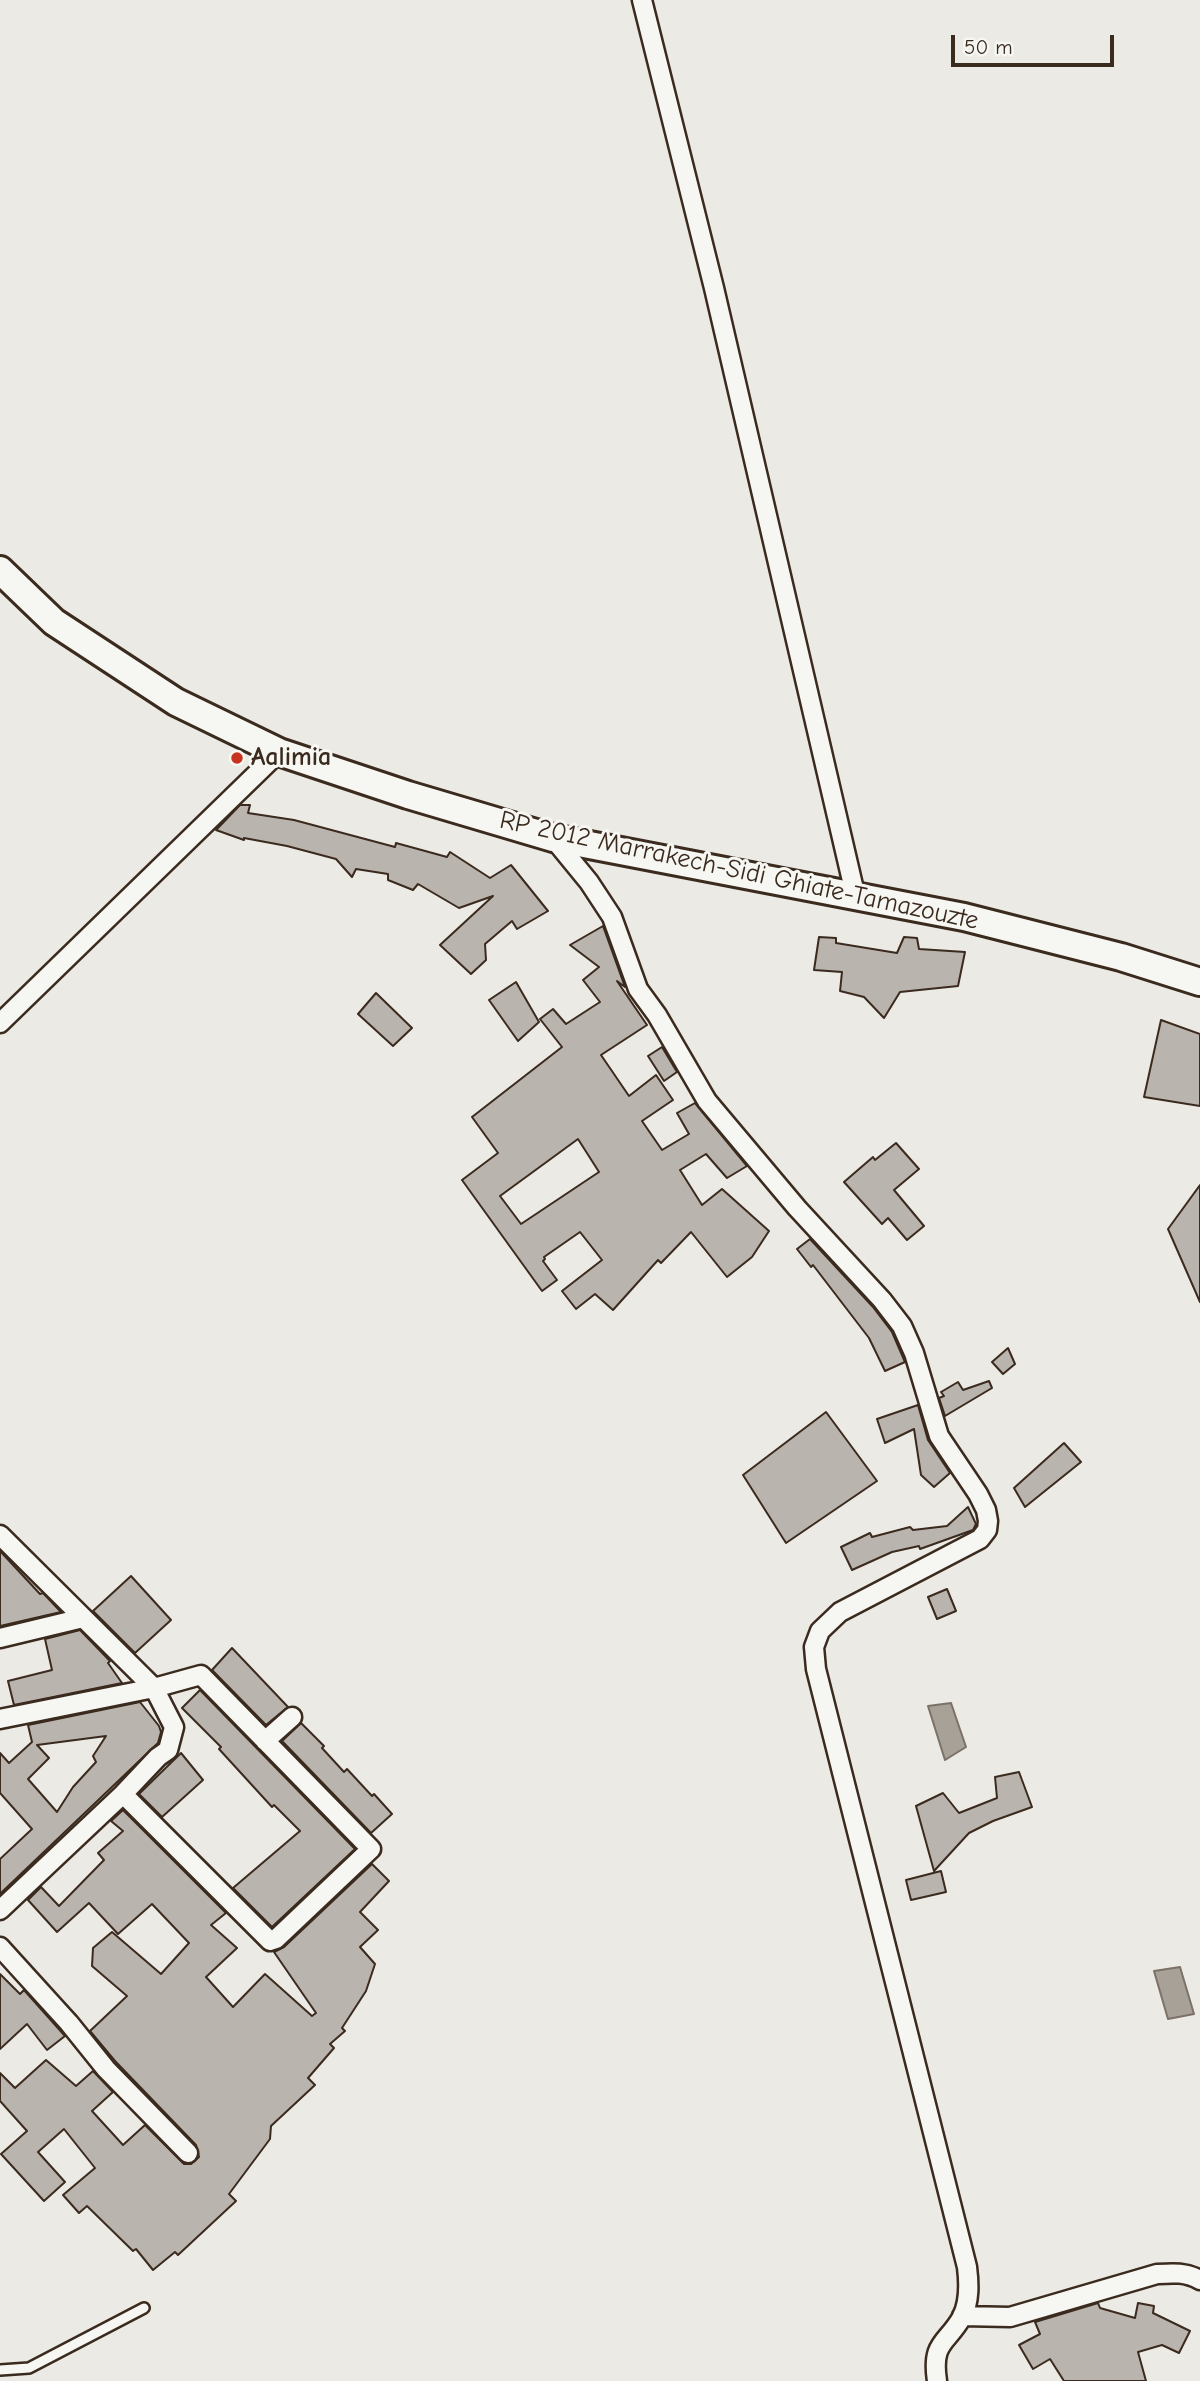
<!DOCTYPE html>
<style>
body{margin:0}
#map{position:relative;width:1200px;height:2381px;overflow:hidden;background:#ebeae5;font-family:"Comic Neue",sans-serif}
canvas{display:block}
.scale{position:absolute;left:951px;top:35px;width:163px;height:32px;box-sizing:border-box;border:4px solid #3b2a1e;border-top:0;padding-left:9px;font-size:21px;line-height:24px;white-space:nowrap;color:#3b2a1e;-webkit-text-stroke:5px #f6f6f2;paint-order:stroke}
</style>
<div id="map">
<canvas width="1200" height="2381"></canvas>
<div class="scale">50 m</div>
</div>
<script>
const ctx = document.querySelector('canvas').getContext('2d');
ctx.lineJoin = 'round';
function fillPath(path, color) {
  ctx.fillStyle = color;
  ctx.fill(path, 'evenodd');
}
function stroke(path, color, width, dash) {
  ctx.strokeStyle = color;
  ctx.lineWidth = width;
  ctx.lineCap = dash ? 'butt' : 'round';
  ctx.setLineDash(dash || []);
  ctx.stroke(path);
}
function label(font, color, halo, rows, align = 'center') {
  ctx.font = font + ' "Comic Neue",sans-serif';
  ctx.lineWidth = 6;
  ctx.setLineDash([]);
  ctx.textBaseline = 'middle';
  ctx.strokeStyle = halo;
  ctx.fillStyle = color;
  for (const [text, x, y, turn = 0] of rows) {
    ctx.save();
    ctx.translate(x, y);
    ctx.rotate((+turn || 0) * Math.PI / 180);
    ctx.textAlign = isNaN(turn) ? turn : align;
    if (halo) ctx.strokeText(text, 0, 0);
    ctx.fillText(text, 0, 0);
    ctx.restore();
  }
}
const water = new Path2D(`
 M 951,1703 L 966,1747 L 945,1760 L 928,1706 Z
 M 1180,1967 L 1194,2014 L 1168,2019 L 1154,1971 Z`);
fillPath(water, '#a8a198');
stroke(water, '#7c7167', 2);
const building = new Path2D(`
 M 240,805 L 250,805 L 248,813 L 294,820 L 395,847 L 396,843 L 447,857 L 450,852 L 490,878 L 511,865 L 548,911 L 517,929 L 512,921 L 485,944 L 486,960 L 471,974 L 440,945 L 493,896 L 459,908 L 418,884 L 413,890 L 388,880 L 388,874 L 356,869 L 352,877 L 336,859 L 287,846 L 244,838 L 244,840 L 216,830 Z
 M 603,926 L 625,987 L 617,981 L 647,1025 L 601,1055 L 629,1096 L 656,1075 L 673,1100 L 642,1121 L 662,1150 L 689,1134 L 677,1113 L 695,1103 L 747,1166 L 727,1178 L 706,1154 L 680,1170 L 702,1205 L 722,1189 L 769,1231 L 752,1257 L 727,1277 L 691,1232 L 661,1263 L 658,1260 L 613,1310 L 595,1294 L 576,1309 L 562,1291 L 602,1260 L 580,1232 L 544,1257 L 545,1259 L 543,1261 L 557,1280 L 542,1291 L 462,1180 L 498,1153 L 472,1117 L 562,1047 L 540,1019 L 553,1009 L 566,1024 L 600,1002 L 583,980 L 599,967 L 570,945 ZM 578,1139 L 599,1172 L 521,1224 L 500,1196 Z
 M 819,937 L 836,938 L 836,943 L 897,953 L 904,937 L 917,938 L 919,949 L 965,952 L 958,986 L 900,992 L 884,1018 L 864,997 L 840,991 L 842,972 L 814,970 Z
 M 516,982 L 539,1022 L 518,1041 L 489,1000 Z
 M 376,993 L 412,1028 L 393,1046 L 358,1014 Z
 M 1161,1020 L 1200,1034 L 1200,1106 L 1144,1097 Z
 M 662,1047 L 677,1072 L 664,1081 L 648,1056 Z
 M 896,1143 L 919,1169 L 894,1190 L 924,1226 L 907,1240 L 888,1218 L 882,1224 L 844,1182 L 873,1157 L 875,1160 Z
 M 1200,1185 L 1200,1302 L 1168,1229 Z
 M 810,1239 L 873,1307 L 892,1332 L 905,1362 L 885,1371 L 869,1338 L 813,1265 L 811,1267 L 797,1249 Z
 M 1008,1348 L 1015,1364 L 1003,1374 L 992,1362 Z
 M 989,1381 L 992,1388 L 945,1416 L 939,1398 L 944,1396 L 941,1392 L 958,1382 L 963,1390 Z
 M 918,1405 L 928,1440 L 950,1473 L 934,1487 L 921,1475 L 914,1429 L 885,1443 L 877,1419 Z
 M 826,1412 L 877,1481 L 786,1543 L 743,1475 Z
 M 1064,1443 L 1081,1462 L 1025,1507 L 1014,1488 Z
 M 968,1507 L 976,1524 L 973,1530 L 920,1549 L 919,1546 L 892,1552 L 852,1570 L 841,1547 L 870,1533 L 872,1537 L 910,1527 L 913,1530 L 947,1526 Z
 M 0,1551 L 40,1594 L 43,1593 L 61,1612 L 0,1626 Z
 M 131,1576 L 171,1620 L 135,1653 L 93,1611 Z
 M 947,1589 L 956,1611 L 937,1619 L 928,1597 Z
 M 80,1630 L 110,1661 L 108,1663 L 122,1683 L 14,1705 L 8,1681 L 52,1670 L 45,1639 Z
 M 232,1648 L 288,1707 L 266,1725 L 212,1670 Z
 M 200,1690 L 355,1849 L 272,1927 L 233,1888 L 300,1831 L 274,1805 L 272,1807 L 219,1749 L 221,1747 L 182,1708 Z
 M 140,1702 L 159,1726 L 161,1732 L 158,1743 L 0,1894 L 0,1859 L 32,1829 L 0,1793 L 0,1753 L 9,1763 L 32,1742 L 28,1725 ZM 106,1736 L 93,1756 L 96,1762 L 73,1787 L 57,1812 L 28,1779 L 49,1758 L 37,1745 Z
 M 301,1723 L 324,1746 L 322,1748 L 344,1772 L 347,1769 L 372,1796 L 374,1794 L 392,1814 L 371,1833 L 282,1741 Z
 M 181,1753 L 203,1780 L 162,1817 L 139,1794 Z
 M 1019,1772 L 1032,1807 L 993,1821 L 969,1833 L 934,1871 L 916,1806 L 943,1793 L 959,1813 L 997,1798 L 995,1777 Z
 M 123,1810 L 226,1913 L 211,1925 L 237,1948 L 206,1977 L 233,2007 L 265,1974 L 312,2016 L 316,2013 L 274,1952 L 284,1947 L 372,1864 L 389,1881 L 360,1912 L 378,1930 L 360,1947 L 375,1964 L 366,1991 L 342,2028 L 345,2031 L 330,2044 L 334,2048 L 308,2078 L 315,2085 L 271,2126 L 270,2139 L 229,2194 L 236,2201 L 178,2255 L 175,2252 L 153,2270 L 136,2249 L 133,2251 L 87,2206 L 79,2213 L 63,2195 L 95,2168 L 64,2129 L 38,2152 L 65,2182 L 44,2201 L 1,2154 L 27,2131 L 0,2101 L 0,2073 L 15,2088 L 46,2060 L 76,2086 L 93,2071 L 113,2092 L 92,2111 L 123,2145 L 145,2125 L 184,2164 L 191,2164 L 199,2157 L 196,2145 L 115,2061 L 90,2031 L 127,1996 L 92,1966 L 93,1948 L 112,1932 L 161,1974 L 189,1943 L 152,1904 L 118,1934 L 89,1903 L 57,1932 L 28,1900 L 41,1887 L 59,1906 L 104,1860 L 98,1853 L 123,1831 L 111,1821 Z
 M 941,1871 L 946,1892 L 911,1900 L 906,1880 Z
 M 0,1974 L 20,1994 L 24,1990 L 65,2036 L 47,2050 L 27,2024 L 0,2049 Z
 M 1098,2303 L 1100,2308 L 1135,2318 L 1138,2303 L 1154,2306 L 1153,2313 L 1190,2331 L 1179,2353 L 1162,2345 L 1138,2352 L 1146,2381 L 1064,2381 L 1050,2359 L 1033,2369 L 1019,2345 L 1040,2334 L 1035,2322 Z`);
fillPath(building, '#bab4ae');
stroke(building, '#3b2a1e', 2);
const lane = new Path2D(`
 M 0,2370 L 29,2368 L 144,2308`);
const street = new Path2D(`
 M 642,0 L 714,288 L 856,898
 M 553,838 L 589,882 L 612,917 L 638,989 L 657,1015 L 707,1101 L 797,1208 L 882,1300 L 902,1326 L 914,1353 L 939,1436 L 978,1494 L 986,1510 L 988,1521 L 987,1530 L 980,1539 L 840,1612 L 820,1631 L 814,1647 L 816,1669 L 967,2267 C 969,2283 970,2301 962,2317 C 947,2344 931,2341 937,2381
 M 0,1023 L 279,752
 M 0,1535 L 154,1688 L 174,1727 L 168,1750 L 158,1757 L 123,1794 L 0,1910
 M 0,1638 L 83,1618
 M 0,1719 L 154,1688 L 201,1675 L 371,1849 L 276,1939 L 270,1941 L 123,1794
 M 265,1741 L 292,1717
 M 0,1947 L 69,2023 L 106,2069 L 188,2153
 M 962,2316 L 1010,2317 L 1157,2274 C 1173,2273 1186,2272 1200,2280`);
const secondary = new Path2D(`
 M 0,570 L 54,622 L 176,702 L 279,752 L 408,795 L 553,838 L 964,917 L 1121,957 L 1200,982`);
stroke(lane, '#3b2a1e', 14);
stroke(street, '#3b2a1e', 23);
stroke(secondary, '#3b2a1e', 32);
stroke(lane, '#f6f6f2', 9);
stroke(street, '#f6f6f2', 18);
stroke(secondary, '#f6f6f2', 26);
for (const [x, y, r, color] of [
 [237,758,7,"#c8321e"]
]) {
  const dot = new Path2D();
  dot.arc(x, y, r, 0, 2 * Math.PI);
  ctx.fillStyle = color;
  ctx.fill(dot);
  stroke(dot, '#f6f6f2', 2.5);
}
label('bold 26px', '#3b2a1e', '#f6f6f2', [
 ["Aalimia",251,758]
], 'left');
label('26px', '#3b2a1e', '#f6f6f2', [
 ["RP 2012 Marrakech-Sidi Ghiate-Tamazouzte",739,871,12]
]);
</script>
